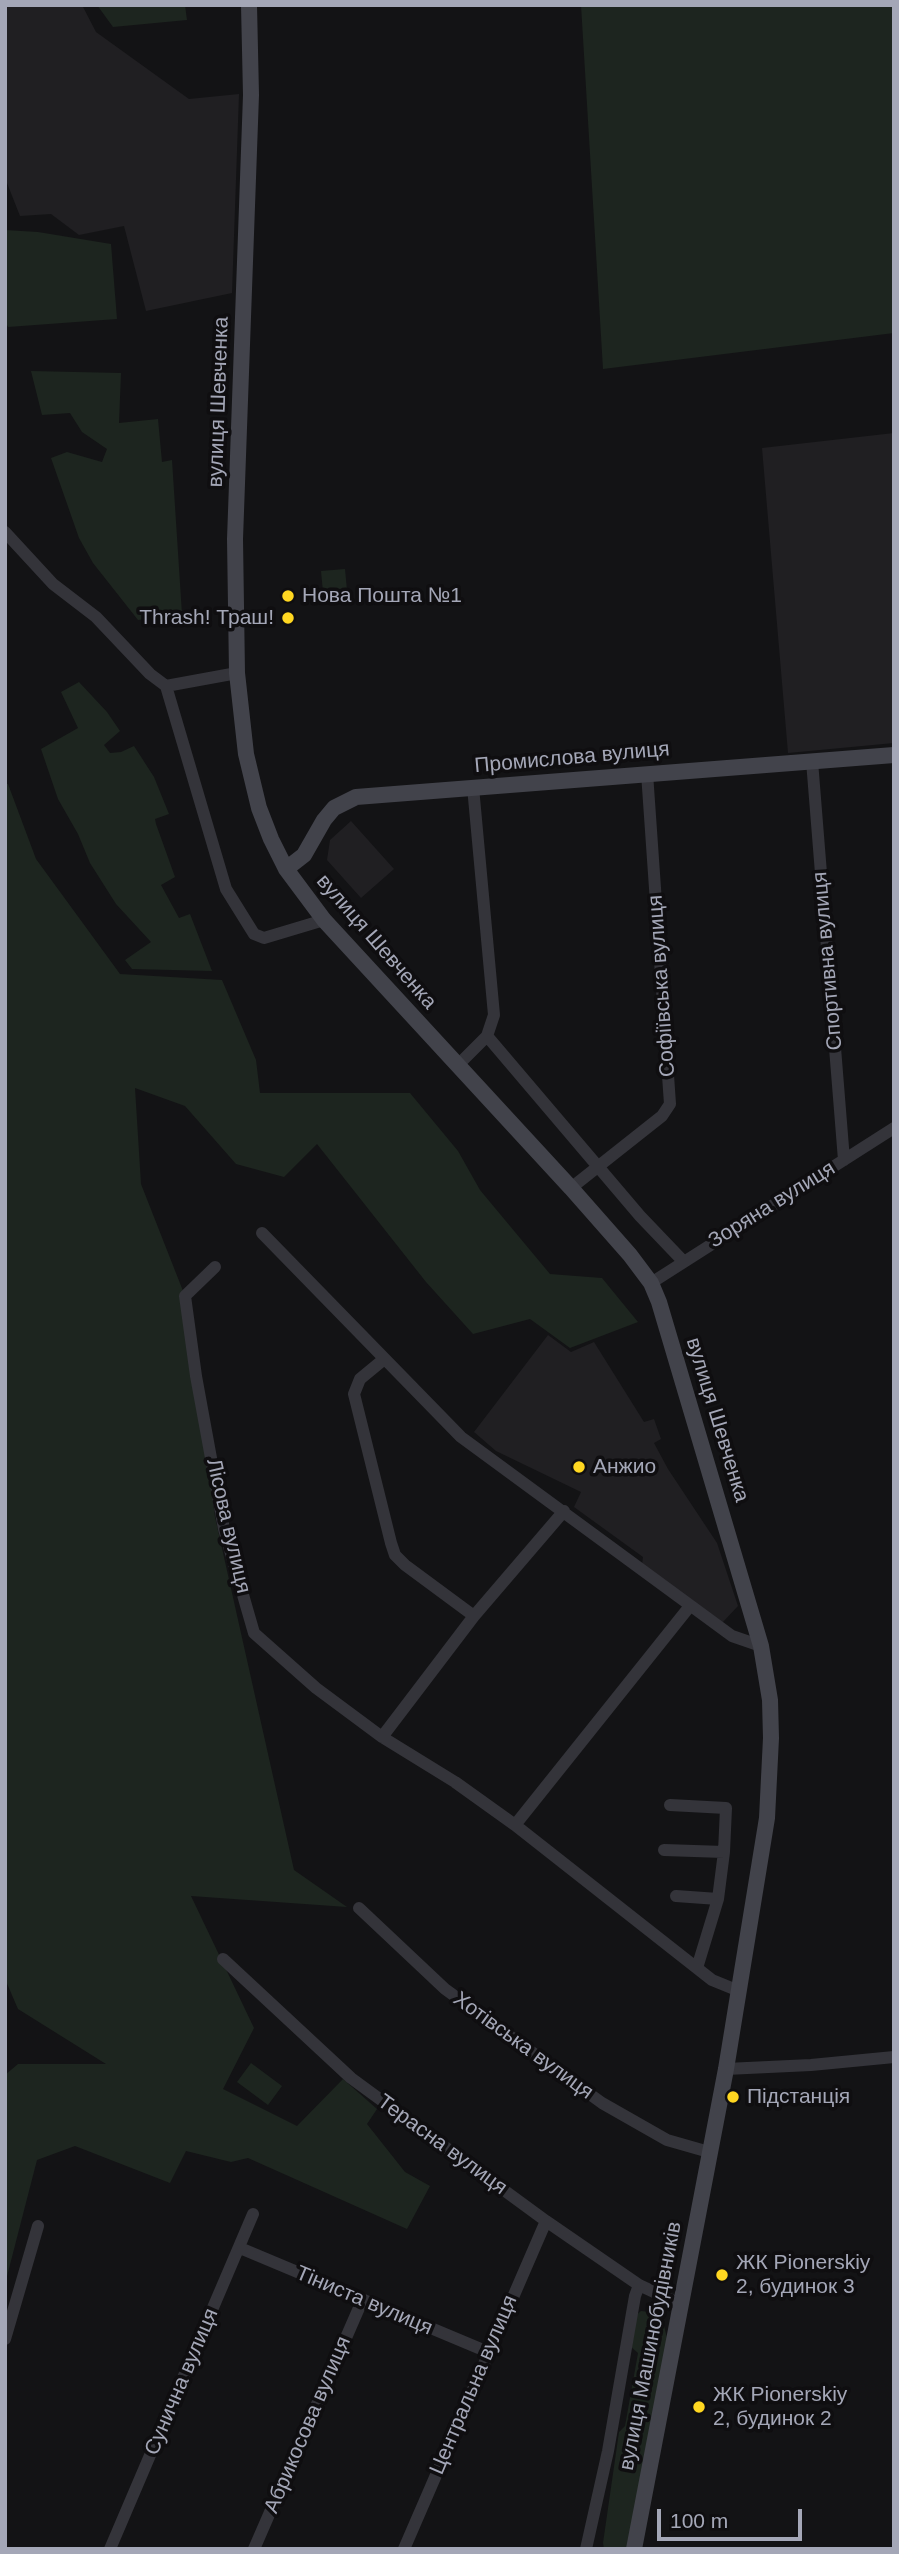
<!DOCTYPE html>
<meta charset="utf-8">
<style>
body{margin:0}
#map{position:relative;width:899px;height:2554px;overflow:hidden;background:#131315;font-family:Arial,sans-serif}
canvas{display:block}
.frame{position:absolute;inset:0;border:7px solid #a4a7b7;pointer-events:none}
.scale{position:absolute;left:657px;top:2509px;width:145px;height:32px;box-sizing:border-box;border:4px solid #a4a7b7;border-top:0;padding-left:9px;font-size:21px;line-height:24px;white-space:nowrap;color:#a4a7b7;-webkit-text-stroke:5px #0f0e10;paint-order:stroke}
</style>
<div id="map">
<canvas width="899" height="2554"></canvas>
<div class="frame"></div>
<div class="scale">100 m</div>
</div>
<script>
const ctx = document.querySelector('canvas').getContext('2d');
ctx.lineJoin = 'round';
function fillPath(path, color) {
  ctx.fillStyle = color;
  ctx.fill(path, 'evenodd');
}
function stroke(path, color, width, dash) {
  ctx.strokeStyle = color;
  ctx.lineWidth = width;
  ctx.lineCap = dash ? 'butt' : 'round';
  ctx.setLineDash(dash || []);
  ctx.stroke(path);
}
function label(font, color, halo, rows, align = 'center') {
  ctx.font = font + ' Arial,sans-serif';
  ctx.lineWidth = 7;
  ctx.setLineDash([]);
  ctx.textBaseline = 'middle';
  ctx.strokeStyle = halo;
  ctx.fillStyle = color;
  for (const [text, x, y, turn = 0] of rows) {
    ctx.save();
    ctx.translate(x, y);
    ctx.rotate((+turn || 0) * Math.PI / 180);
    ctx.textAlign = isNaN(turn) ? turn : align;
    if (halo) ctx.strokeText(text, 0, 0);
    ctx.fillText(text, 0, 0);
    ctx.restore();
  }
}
fillPath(new Path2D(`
 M 5,5 L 82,5 L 96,32 L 189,99 L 239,94 L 232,293 L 146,311 L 124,226 L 79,235 L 51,214 L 20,216 L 5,178 Z
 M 894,433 L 894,743 L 788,753 L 762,448 Z
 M 351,821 L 394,869 L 361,898 L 327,860 L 330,840 Z
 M 548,1335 L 571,1352 L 594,1342 L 644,1422 L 654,1419 L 661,1439 L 654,1443 L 668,1469 L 717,1543 L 738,1606 L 722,1623 L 642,1565 L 643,1557 L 574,1507 L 581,1492 L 496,1451 L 474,1432 Z`), '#201f22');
fillPath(new Path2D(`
 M 97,5 L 185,5 L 187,20 L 113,27 Z
 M 581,5 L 894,5 L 894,333 L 603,369 Z
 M 5,230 L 38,232 L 111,244 L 117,319 L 8,327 L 5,321 Z
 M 31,371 L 121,373 L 119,423 L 158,419 L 162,462 L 172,460 L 182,614 L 138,620 L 93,563 L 79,538 L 51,458 L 67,452 L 102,462 L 107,449 L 82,432 L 70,413 L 42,415 Z
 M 345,569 L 348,601 L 324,603 L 321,571 Z
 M 79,682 L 107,712 L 120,731 L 104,745 L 110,753 L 121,752 L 134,746 L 154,777 L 169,814 L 155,819 L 156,824 L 175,877 L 161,885 L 179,918 L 190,914 L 212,971 L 132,969 L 125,960 L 151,942 L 116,904 L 90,863 L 78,834 L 58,799 L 41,749 L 78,728 L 61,692 Z
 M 5,784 L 8,784 L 36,859 L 120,974 L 222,980 L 256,1060 L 260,1093 L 410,1093 L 458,1151 L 480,1190 L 550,1274 L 602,1278 L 638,1322 L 570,1348 L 530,1319 L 473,1334 L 426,1282 L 317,1144 L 284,1177 L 236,1164 L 185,1106 L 135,1088 L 141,1184 L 185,1296 L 215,1517 L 294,1870 L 347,1907 L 191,1896 L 254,2028 L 223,2089 L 297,2126 L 343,2079 L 377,2109 L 367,2124 L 405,2172 L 430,2186 L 407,2229 L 248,2158 L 231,2162 L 186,2151 L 170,2183 L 75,2146 L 37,2160 L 5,2284 L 5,2075 L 18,2064 L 106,2064 L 18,2009 L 5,1979 Z
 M 251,2063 L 282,2086 L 268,2105 L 237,2082 Z
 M 658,2307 L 664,2313 C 661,2324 668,2334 668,2347 L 629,2549 L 604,2549 L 603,2543 L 619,2432 L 625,2426 L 638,2353 L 631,2347 L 634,2317 L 641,2311 L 650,2312 Z`), '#1d251f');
stroke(new Path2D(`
 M 5,532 L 53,584 L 96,617 L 150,674 L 166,686 L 226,889 L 254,934 L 264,938 L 324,920
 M 166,686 L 237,673
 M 812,761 L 844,1160
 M 487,1036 L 640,1216 L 683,1261
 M 458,1065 L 487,1036 L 494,1015 L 473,787
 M 571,1188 L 662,1116 L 670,1104 L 647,773
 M 262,1233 L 461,1437 L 732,1636 L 761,1646
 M 215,1267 L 185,1296 L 196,1376 L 224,1529 L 254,1633 L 316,1688 L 382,1737 L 455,1782 L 515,1825 L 712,1980 L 739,1991
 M 651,1283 L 894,1128
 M 383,1360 L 360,1379 L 354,1394 L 391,1543 L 395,1555 L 405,1565 L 474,1616
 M 382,1737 L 474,1616 L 564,1511
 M 670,1805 L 726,1808 L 724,1852 L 718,1899 L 697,1968
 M 515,1825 L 690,1606
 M 664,1850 L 724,1852
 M 676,1896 L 718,1899
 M 359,1908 L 445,1989 L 602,2103 L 667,2140 L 709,2152
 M 223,1959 L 351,2078 L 546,2221 L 639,2285 L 680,2304
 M 726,2069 L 811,2065 L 894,2057
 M 240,2248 L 488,2352
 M 5,2339 L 38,2226
 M 110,2549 L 253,2214
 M 254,2549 L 362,2301
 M 404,2549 L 546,2221
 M 586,2549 L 608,2451 L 635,2296 L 639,2285`), '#34343a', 12);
stroke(new Path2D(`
 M 249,5 L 251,95 L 235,539 L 237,673 L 246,754 L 259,808 L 271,839 L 286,869 L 324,920 L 571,1188 L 630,1255 L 651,1283 L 659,1302 L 761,1646 L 770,1700 L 771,1738 L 767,1818 L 726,2069 L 634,2549
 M 286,869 L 304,855 L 324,820 L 334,808 L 356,797 L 894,755`), '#42434b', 16);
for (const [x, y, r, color] of [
 [288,596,7,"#ffd721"],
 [288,618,7,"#ffd721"],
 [579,1467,7,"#ffd721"],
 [733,2097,7,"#ffd721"],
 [722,2275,7,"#ffd721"],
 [699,2407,7,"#ffd721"]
]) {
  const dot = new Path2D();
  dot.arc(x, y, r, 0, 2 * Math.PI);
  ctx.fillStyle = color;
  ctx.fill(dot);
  stroke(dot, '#0f0e10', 2.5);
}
label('21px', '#a4a7b7', '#0f0e10', [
 ["вулиця Шевченка",219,402,-88],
 ["Промислова вулиця",572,758,-5],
 ["вулиця Шевченка",376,942,49],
 ["Спортивна вулиця",828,961,-95],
 ["Софіївська вулиця",662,986,-94],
 ["Зоряна вулиця",772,1205,-32],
 ["вулиця Шевченка",717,1420,73],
 ["Лісова вулиця",228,1526,77],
 ["Хотівська вулиця",523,2046,36],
 ["Терасна вулиця",442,2145,36],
 ["Тіниста вулиця",364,2301,23],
 ["вулиця Машинобудівників",651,2346,-79],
 ["Сунична вулиця",182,2382,-67],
 ["Центральна вулиця",474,2385,-67],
 ["Абрикосова вулиця",308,2425,-67]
]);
label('21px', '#a4a7b7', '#0f0e10', [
 ["Нова Пошта №1",302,596],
 ["Thrash! Траш!",274,618,"right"],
 ["Анжио",593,1467],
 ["Підстанція",747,2097],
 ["ЖК Pionerskiy",736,2263],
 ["2, будинок 3",736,2287],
 ["ЖК Pionerskiy",713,2395],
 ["2, будинок 2",713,2419]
], 'left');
</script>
